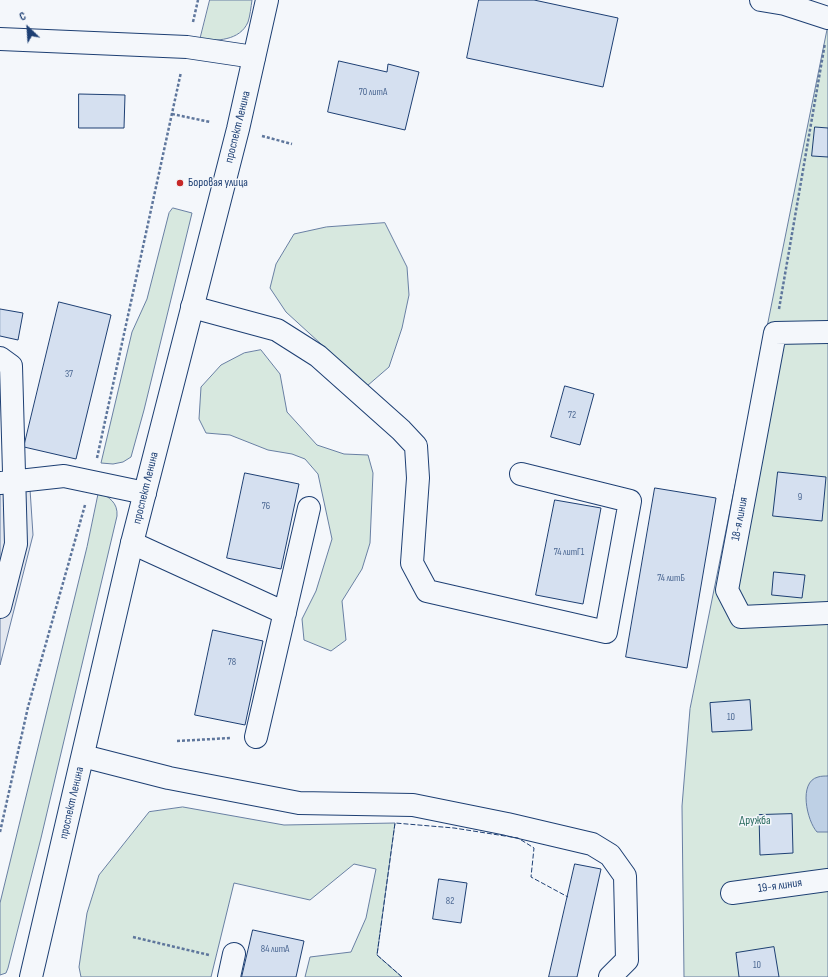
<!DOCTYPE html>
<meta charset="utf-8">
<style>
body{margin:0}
#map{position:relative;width:828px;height:977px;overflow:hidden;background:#f4f7fb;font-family:"Sofia Sans Condensed",sans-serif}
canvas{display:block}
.north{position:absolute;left:8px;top:8px;width:40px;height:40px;-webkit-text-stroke:3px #f4f7fb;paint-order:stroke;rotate:335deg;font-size:11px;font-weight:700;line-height:16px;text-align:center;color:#1d3f73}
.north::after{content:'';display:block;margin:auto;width:14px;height:18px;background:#1d3f73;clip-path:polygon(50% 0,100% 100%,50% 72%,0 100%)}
</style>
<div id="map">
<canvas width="828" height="977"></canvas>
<div class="north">С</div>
</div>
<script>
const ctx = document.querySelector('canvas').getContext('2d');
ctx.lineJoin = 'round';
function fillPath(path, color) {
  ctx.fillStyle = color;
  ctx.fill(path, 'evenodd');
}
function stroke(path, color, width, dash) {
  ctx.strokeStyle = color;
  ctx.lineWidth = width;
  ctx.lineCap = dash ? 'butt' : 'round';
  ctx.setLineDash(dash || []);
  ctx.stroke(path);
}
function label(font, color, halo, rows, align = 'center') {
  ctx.font = font + ' "Sofia Sans Condensed",sans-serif';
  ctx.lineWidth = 3;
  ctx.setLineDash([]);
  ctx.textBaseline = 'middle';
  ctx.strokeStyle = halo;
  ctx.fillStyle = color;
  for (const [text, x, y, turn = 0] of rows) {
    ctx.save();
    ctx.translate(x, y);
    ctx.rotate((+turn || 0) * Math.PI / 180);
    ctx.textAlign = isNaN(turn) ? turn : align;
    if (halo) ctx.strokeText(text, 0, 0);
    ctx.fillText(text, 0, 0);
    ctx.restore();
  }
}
const green = new Path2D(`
 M 210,0 L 252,0 C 251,7 250,16 248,22 C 240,41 216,41 200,40 Z
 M 828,25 L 828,977 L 684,977 L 682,806 L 690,709 Z
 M 173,208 L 192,213 L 144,410 L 131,457 L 123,462 L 113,464 L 101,463 L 132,332 L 147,299 L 169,213 Z
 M 385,223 L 407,267 L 409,295 L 402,328 L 389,367 L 367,386 L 286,312 L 270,288 L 276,264 L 294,234 L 326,227 Z
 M 261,350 L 280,374 L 287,412 L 317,445 L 344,454 L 368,455 L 373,473 L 370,543 L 362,569 L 342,601 L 346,640 L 331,651 L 304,640 L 302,619 L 316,591 L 332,539 L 318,474 L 305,459 L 292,454 L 268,450 L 230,435 L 206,433 L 199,419 L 201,387 L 221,365 L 244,353 Z
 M 99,491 C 109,498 118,502 117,516 L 41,838 L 8,968 L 6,973 L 0,975 L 0,903 L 87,547 Z
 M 183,807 L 284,825 L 395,823 L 377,955 L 402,977 L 305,977 L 310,957 L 351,952 L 366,918 L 376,869 L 354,864 L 310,900 L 234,883 L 211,977 L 81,977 L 79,967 L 87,913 L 99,875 L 149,812 Z`);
fillPath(green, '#d7e8df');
stroke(green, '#687fa3', 1);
const parking = new Path2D(`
 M 30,489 L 33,535 L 0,665 L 0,492 Z`);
fillPath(parking, '#e3e8f0');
stroke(parking, '#687fa3', 1);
const water = new Path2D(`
 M 828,776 L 828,832 L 817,832 C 807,821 798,782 818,777 C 821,776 825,776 828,776 Z`);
fillPath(water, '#bed0e5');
stroke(water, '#687fa3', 1);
const building = new Path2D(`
 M 479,0 L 534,0 L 618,18 L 603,87 L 467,58 Z
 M 339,61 L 387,72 L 388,64 L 419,72 L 405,130 L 328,112 Z
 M 79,94 L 125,95 L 124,128 L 79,128 Z
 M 815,127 L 828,128 L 828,157 L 812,156 Z
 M 59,302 L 111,315 L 76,459 L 24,447 Z
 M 0,309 L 23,313 L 18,340 L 0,336 Z
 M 565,386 L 594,394 L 580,445 L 551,437 Z
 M 778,472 L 826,477 L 822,521 L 773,516 Z
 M 245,473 L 299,484 L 281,569 L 227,558 Z
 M 655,488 L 716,498 L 687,668 L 626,657 Z
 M 555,500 L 601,508 L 583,604 L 536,595 Z
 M 774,572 L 805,575 L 802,598 L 772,595 Z
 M 213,630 L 263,641 L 245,725 L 195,715 Z
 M 750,700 L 752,730 L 712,732 L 710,703 Z
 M 792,814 L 793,853 L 760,855 L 759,815 Z
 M 575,864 L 601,869 L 577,977 L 549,977 Z
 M 439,879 L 467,883 L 461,923 L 433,919 Z
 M 253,930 L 304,941 L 296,977 L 242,977 Z
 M 774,947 L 779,977 L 739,977 L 736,953 Z`);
fillPath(building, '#d5e0f0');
stroke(building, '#1d3f73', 1);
const minor = new Path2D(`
 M 761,0 L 785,4 L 828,18
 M 0,39 L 187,47 L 254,57
 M 192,307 L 277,330 L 318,356 L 401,430 L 416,446 L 418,478 L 412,563 L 427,591 L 606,632 L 630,501 L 521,474
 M 828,332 L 775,333 L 727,590 L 741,617 L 828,613
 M 0,358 L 11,366 L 16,544 L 0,607
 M 0,483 L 64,476 L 145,493
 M 132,543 L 285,613
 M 256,737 L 309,508
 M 83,756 L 169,778 L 299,803 L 413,805 L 507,824 L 592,844 L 610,855 L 625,876 L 627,960 L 610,977
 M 732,893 L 828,880
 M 229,977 L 234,954`);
const major = new Path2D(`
 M 31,977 L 132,543 L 238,129 L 267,0`);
stroke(minor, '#1d3f73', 24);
stroke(major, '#1d3f73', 24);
stroke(new Path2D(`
 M 193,22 L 198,0
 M 172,114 L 210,122
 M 262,136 L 292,144
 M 779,309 L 825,43
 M 97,458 L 181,72
 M 177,741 L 231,738
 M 0,832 L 28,707 L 85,505
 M 133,937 L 209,955`), '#5e769c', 2.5, [3, 2]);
stroke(minor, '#f4f7fb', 22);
stroke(major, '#f4f7fb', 22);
stroke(new Path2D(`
 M 402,977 L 377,955 L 395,823 L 454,828 L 505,836 L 518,838 L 534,848 L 531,877 L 568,897`), '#1d3f73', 1, [5, 2]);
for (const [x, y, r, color] of [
 [180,183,4,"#c62828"]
]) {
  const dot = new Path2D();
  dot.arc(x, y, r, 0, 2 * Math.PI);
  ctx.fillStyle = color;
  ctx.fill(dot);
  stroke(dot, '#f4f7fb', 1.5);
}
label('10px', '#4b6792', null, [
 ["70 литА",373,92],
 ["37",69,374],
 ["72",572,415],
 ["9",800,497],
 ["76",266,506],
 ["74 литГ1",569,552],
 ["74 литБ",671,578],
 ["78",232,662],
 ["10",731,717],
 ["82",450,901],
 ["84 литА",275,949],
 ["10",757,965]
]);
label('12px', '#1d3f73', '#f4f7fb', [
 ["проспект Ленина",238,127,-76],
 ["проспект Ленина",146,488,-76],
 ["18-я линия",740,519,-79],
 ["проспект Ленина",72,803,-77],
 ["19-я линия",780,886,-8]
]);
label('12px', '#1d3f73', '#f4f7fb', [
 ["Боровая улица",188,183]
], 'left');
label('12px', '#2c6c60', '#f4f7fb', [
 ["Дружба",755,821]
]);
</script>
